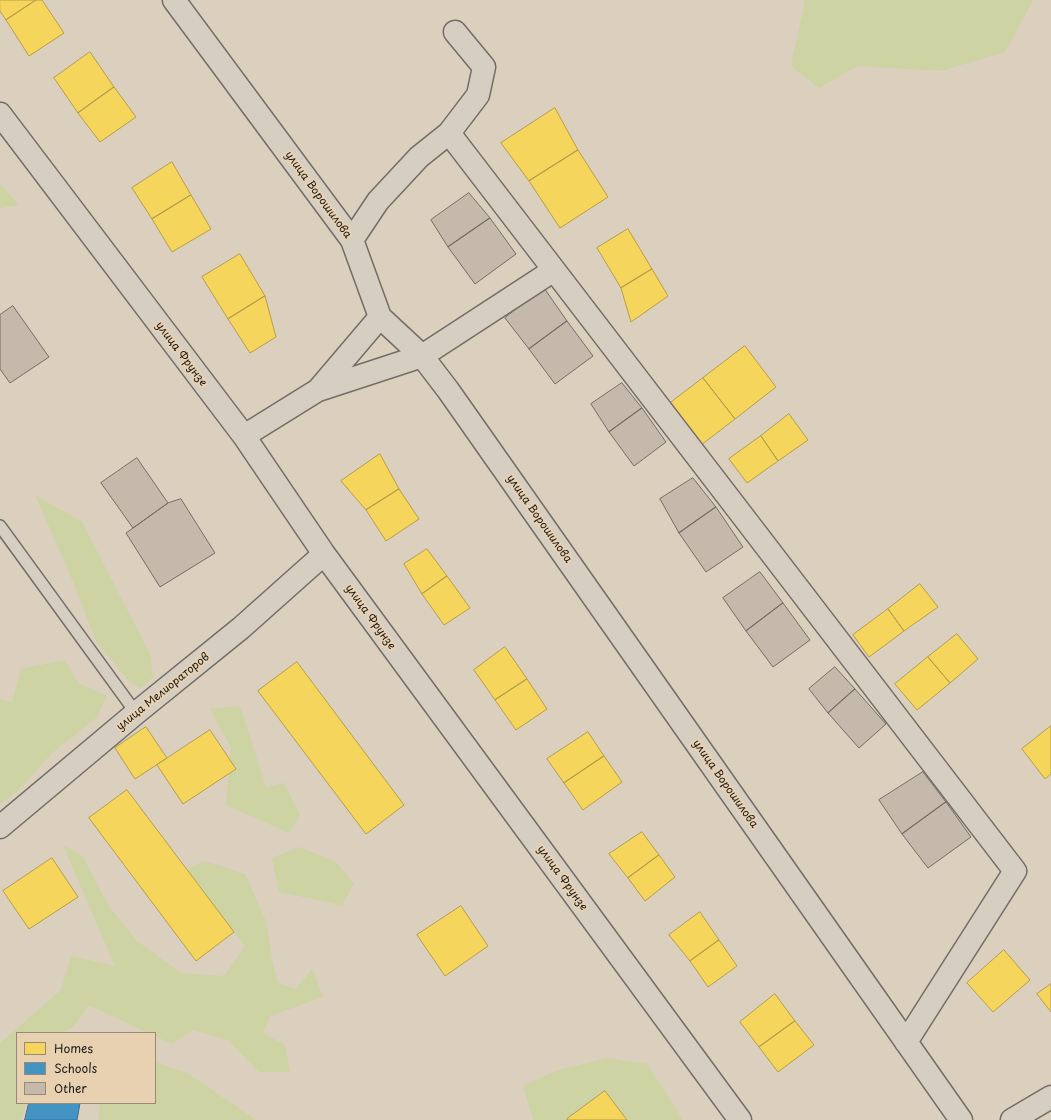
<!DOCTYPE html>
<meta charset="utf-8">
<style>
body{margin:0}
#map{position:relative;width:1051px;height:1120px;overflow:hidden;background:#dbcfbe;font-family:"Playpen Sans",sans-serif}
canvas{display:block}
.legend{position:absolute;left:16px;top:1032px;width:140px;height:72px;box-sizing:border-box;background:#e8d1b1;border:1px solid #968975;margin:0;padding:5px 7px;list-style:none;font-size:12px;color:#1c1c1c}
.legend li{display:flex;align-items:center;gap:8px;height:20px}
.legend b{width:20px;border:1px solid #968975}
</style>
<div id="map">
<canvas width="1051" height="1120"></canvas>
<ul class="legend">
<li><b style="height:11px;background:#f6d55c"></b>Homes</li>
<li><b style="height:11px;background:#4393c3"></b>Schools</li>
<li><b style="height:11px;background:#c5b9ac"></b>Other</li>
</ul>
</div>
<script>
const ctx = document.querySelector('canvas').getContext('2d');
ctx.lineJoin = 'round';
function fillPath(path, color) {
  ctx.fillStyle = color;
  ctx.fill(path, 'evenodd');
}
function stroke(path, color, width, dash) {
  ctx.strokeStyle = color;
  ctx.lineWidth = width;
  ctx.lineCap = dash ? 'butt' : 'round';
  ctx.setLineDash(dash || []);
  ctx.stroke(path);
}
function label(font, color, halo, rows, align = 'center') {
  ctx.font = font + ' "Playpen Sans",sans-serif';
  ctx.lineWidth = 4;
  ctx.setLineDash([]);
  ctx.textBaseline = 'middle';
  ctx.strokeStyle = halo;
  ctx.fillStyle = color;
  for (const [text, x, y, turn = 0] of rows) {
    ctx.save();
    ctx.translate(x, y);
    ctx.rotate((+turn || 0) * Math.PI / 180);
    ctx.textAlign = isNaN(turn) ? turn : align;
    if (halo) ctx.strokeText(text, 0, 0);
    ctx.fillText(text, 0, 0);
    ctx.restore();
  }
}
fillPath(new Path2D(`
 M 804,0 L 1033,0 L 1005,52 L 941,71 L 857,66 L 819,88 L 791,66 L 805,1 Z
 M 0,184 L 19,205 L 0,208 Z
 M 35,495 L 82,522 L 150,654 L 153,677 L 141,688 L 130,682 L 97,643 L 69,572 Z
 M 65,660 L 78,683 L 107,696 L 97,717 L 52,753 L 18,791 L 0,804 L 0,699 L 12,702 L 21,669 Z
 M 240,706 L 266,787 L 284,783 L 300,815 L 289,833 L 226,805 L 231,747 L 210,709 Z
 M 63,845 L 83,857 L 108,905 L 137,941 L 181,973 L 224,976 L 245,946 L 187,869 L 205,861 L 245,874 L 266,921 L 272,960 L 278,983 L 296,989 L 312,969 L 323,997 L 270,1016 L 263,1033 L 285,1045 L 290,1072 L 259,1072 L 228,1040 L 193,1030 L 172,1044 L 155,1036 L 155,1033 L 148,1033 L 89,1005 L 73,1027 L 61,1033 L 17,1033 L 17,1103 L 26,1103 L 21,1120 L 0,1120 L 0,1043 L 61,990 L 71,956 L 115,966 Z
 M 299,847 L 335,861 L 354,884 L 342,905 L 279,892 L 272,858 Z
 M 607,1058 L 647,1064 L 683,1120 L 627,1120 L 605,1091 L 567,1120 L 533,1120 L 523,1086 L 555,1071 Z
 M 155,1062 L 187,1073 L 256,1120 L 98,1120 L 100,1103 L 155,1103 Z`), '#cdd3a2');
const homes = new Path2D(`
 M 0,0 L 36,0 L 6,20 L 0,11 Z
 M 36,0 L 42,0 L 64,33 L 29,56 L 6,20 Z
 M 90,52 L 114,87 L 78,113 L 54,78 Z
 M 114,87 L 136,117 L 100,142 L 78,113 Z
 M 555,108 L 578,150 L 529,181 L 501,143 Z
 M 578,150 L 608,197 L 560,228 L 529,181 Z
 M 172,162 L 191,195 L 152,219 L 132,188 Z
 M 191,195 L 211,229 L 172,252 L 152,219 Z
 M 628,229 L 652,269 L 621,288 L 597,248 Z
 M 240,254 L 265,296 L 228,319 L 202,277 Z
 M 652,269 L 668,296 L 631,322 L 621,288 Z
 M 265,296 L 276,337 L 250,353 L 228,319 Z
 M 745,346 L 776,387 L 735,419 L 703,378 Z
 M 703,378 L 735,419 L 701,445 L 669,404 Z
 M 789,414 L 808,440 L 778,461 L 761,436 Z
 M 761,436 L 778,461 L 747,483 L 729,459 Z
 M 380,454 L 399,489 L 366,510 L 341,481 Z
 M 399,489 L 419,519 L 386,541 L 366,510 Z
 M 427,549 L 447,576 L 422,594 L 404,564 Z
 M 447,576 L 470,608 L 444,625 L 422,594 Z
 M 920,584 L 938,607 L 904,631 L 888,609 Z
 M 888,609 L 904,631 L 869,657 L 853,635 Z
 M 957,634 L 978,659 L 950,683 L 928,657 Z
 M 505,647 L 527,679 L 495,700 L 474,670 Z
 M 928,657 L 950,683 L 917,710 L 895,684 Z
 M 297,662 L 404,805 L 366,834 L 258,691 Z
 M 527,679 L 547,709 L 516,730 L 495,700 Z
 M 1051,726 L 1051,774 L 1045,779 L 1022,749 Z
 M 146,727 L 167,758 L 135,779 L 115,748 Z
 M 210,730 L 236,769 L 183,804 L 157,765 Z
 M 588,732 L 604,756 L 564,783 L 547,759 Z
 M 604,756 L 622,782 L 583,810 L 564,783 Z
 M 127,790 L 234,932 L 196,961 L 89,818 Z
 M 642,832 L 659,855 L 628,878 L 609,854 Z
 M 659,855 L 675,877 L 645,901 L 628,878 Z
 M 52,858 L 78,897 L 29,929 L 3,891 Z
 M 461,906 L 488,946 L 445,976 L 417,935 Z
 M 700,912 L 719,940 L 690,961 L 669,935 Z
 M 719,940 L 737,966 L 708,987 L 690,961 Z
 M 1004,950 L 1030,980 L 993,1012 L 967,983 Z
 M 1051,984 L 1051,1012 L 1037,994 Z
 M 775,994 L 795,1021 L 759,1047 L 740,1022 Z
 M 795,1021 L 814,1045 L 778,1072 L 759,1047 Z
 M 605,1091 L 627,1120 L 568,1120 L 567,1119 Z`);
fillPath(homes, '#f6d55c');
stroke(homes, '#b59e49', 1);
const schools = new Path2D(`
 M 29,1103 L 80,1103 L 77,1120 L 25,1120 Z`);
fillPath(schools, '#4393c3');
stroke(schools, '#376f91', 1);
const building = new Path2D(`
 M 469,193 L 490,218 L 448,247 L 431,220 Z
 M 490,218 L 516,254 L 475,284 L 448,247 Z
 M 544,288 L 567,321 L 529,349 L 505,318 Z
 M 13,306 L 49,357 L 10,383 L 0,369 L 0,315 Z
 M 567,321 L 593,356 L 555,384 L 529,349 Z
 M 622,383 L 642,408 L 609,432 L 591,404 Z
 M 642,408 L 666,442 L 634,466 L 609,432 Z
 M 137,458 L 168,503 L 133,528 L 101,483 Z
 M 693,478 L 716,507 L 679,533 L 660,499 Z
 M 181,499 L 215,553 L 160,587 L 126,533 L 168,503 Z
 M 716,507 L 743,547 L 706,572 L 679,533 Z
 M 760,572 L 783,603 L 746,631 L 723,598 Z
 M 783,603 L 810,640 L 773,667 L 746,631 Z
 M 835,667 L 855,689 L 828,713 L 809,689 Z
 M 855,689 L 886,724 L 859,748 L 828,713 Z
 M 923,772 L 946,802 L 902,834 L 879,800 Z
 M 946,802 L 971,837 L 928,868 L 902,834 Z`);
fillPath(building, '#c5b9ac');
stroke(building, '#726d65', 1);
const lane = new Path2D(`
 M 0,526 L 136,713`);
const street = new Path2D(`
 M 174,0 L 352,240 L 380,317 L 422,356 L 448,390 L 961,1120
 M 0,114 L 244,436 L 324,554 L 740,1120
 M 449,133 L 1015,871 L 906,1042
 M 352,240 L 378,201 L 419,157 L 449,133 L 478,95 L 484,67 L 455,32
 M 318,390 L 422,356 L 554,270
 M 244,436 L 318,390 L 380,317
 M 0,827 L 136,713 L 241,628 L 324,554
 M 1012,1120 L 1051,1097`);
stroke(lane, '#726d65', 14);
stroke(street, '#726d65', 25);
stroke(lane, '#d7cec2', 11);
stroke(street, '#d7cec2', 22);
label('11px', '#1c1c1c', '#e8d1b1', [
 ["улица Ворошилова",318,195,54],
 ["улица Фрунзе",181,354,53],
 ["улица Ворошилова",539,519,55],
 ["улица Фрунзе",370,617,54],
 ["улица Мелиораторов",163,692,-39],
 ["улица Ворошилова",725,784,55],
 ["улица Фрунзе",562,878,54]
]);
</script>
